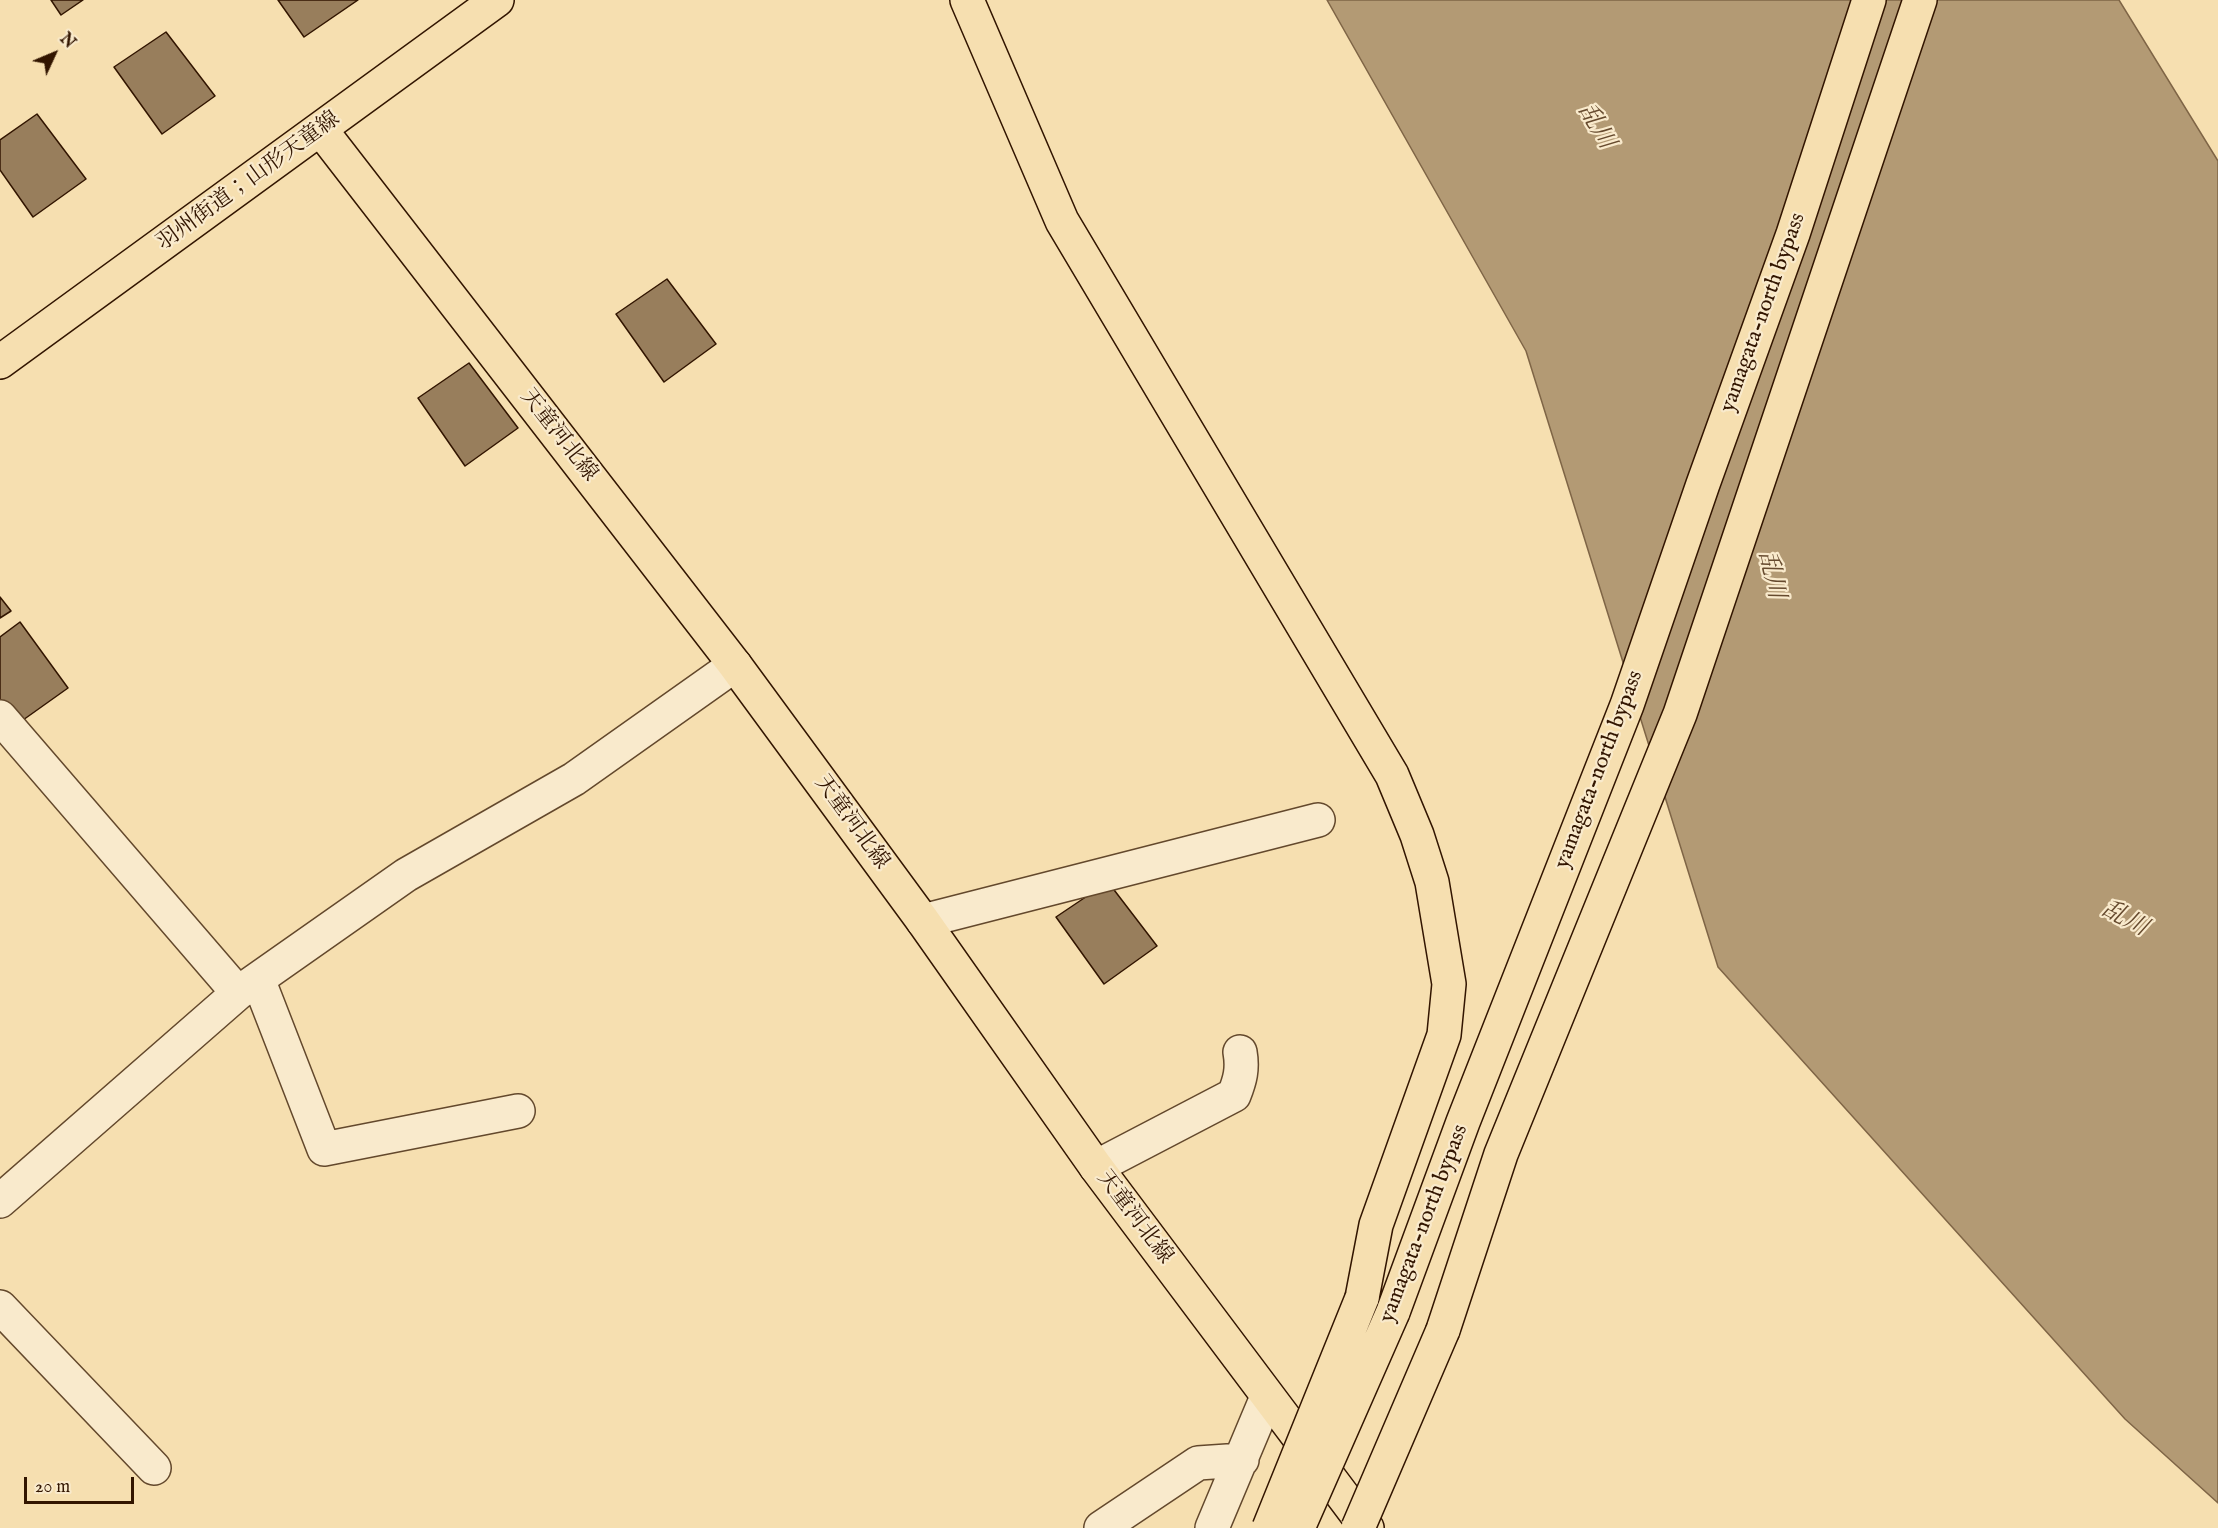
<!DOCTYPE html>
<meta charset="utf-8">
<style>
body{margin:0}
#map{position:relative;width:2218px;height:1528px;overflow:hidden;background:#f6dfb0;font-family:"IM FELL English",serif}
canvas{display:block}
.north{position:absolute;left:24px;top:24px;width:60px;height:60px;-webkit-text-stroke:4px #f9eacc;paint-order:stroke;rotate:46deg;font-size:16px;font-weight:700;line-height:24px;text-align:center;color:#321500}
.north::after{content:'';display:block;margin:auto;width:21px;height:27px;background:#321500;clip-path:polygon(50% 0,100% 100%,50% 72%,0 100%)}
.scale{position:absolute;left:24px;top:1477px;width:110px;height:27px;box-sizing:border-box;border:3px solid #321500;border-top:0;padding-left:8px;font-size:18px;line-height:21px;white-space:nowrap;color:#321500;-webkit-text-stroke:4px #f9eacc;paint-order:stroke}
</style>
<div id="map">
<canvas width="2218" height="1528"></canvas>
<div class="north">N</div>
<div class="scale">20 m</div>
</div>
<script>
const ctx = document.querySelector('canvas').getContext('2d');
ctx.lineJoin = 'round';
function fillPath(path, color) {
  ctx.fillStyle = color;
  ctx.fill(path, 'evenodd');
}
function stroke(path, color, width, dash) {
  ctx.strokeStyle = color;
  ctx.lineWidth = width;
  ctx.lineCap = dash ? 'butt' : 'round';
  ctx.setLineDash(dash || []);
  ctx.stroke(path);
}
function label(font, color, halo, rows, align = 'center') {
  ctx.font = font + ' "IM FELL English","Noto Serif JP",serif';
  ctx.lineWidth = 4.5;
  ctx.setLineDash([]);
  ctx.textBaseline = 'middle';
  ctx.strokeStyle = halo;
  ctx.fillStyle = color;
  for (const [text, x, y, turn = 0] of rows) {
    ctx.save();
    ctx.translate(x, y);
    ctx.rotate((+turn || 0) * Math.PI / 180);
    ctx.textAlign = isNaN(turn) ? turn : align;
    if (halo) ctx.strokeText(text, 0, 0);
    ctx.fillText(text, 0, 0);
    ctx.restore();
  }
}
const water = new Path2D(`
 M 1327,0 L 2119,0 L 2218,161 L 2218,1503 L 2125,1419 L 1718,967 L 1526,351 Z`);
fillPath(water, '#b39a74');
stroke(water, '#7f6546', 1.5);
const building = new Path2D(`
 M 51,0 L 83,0 L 61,15 Z
 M 278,0 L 358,0 L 304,37 Z
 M 166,32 L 215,96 L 162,134 L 114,67 Z
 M 37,114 L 86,179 L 33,217 L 0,170 L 0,140 Z
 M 667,279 L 716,344 L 664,382 L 616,314 Z
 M 469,363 L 518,428 L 465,466 L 418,398 Z
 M 0,597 L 11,611 L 0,618 Z
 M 20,622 L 68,688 L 16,725 L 0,703 L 0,637 Z
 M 1108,882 L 1157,946 L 1104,984 L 1056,917 Z`);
fillPath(building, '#987e5c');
stroke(building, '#321500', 1.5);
const minor = new Path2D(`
 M 0,717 L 238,993
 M 923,921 L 1318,820
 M 258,979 L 324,1149 L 518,1111
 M 1096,1167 L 1234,1095 C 1240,1080 1243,1069 1240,1052
 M 0,1201 L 238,993 L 406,875 L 574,779 L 735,665
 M 0,1307 L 154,1468
 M 1101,1528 L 1198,1463 L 1242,1460
 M 1212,1528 L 1267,1397`);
const major = new Path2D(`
 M 321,130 L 735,665 L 923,921 L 1096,1167 L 1367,1528
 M 0,362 L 497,0`);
const highway = new Path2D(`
 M 967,0 L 1062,221 L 1392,775 L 1417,835 L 1432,882 L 1449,984 L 1444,1035 L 1376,1225 L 1362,1298
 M 1393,1312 L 1463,1122 L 1627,705 L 1703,484 L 1793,234 L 1869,0
 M 1443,1330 L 1501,1154 L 1680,714 L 1920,0`);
stroke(minor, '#63482c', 36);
stroke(major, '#321500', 36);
stroke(highway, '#321500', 36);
stroke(minor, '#f9eacc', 33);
stroke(major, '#f6dfb0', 33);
stroke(highway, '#f6dfb0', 33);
const highwayBridge = new Path2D(`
 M 1269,1528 L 1362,1298
 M 1298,1528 L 1393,1312
 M 1358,1528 L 1443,1330`);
stroke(highwayBridge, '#321500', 36, []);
stroke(highwayBridge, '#f6dfb0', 33);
label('22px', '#321500', '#f9eacc', [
 ["羽州街道；山形天童線",249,182,-36],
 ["yamagata-north bypass",1764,313,-70],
 ["天童河北線",558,436,52],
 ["yamagata-north bypass",1600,770,-69],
 ["天童河北線",851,823,54],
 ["天童河北線",1134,1218,53],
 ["yamagata-north bypass",1425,1224,-69]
]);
label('italic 24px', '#664a2e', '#f9eacc', [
 ["乱川",1595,127,59],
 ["乱川",1770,575,77],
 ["乱川",2124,920,28]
]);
</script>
